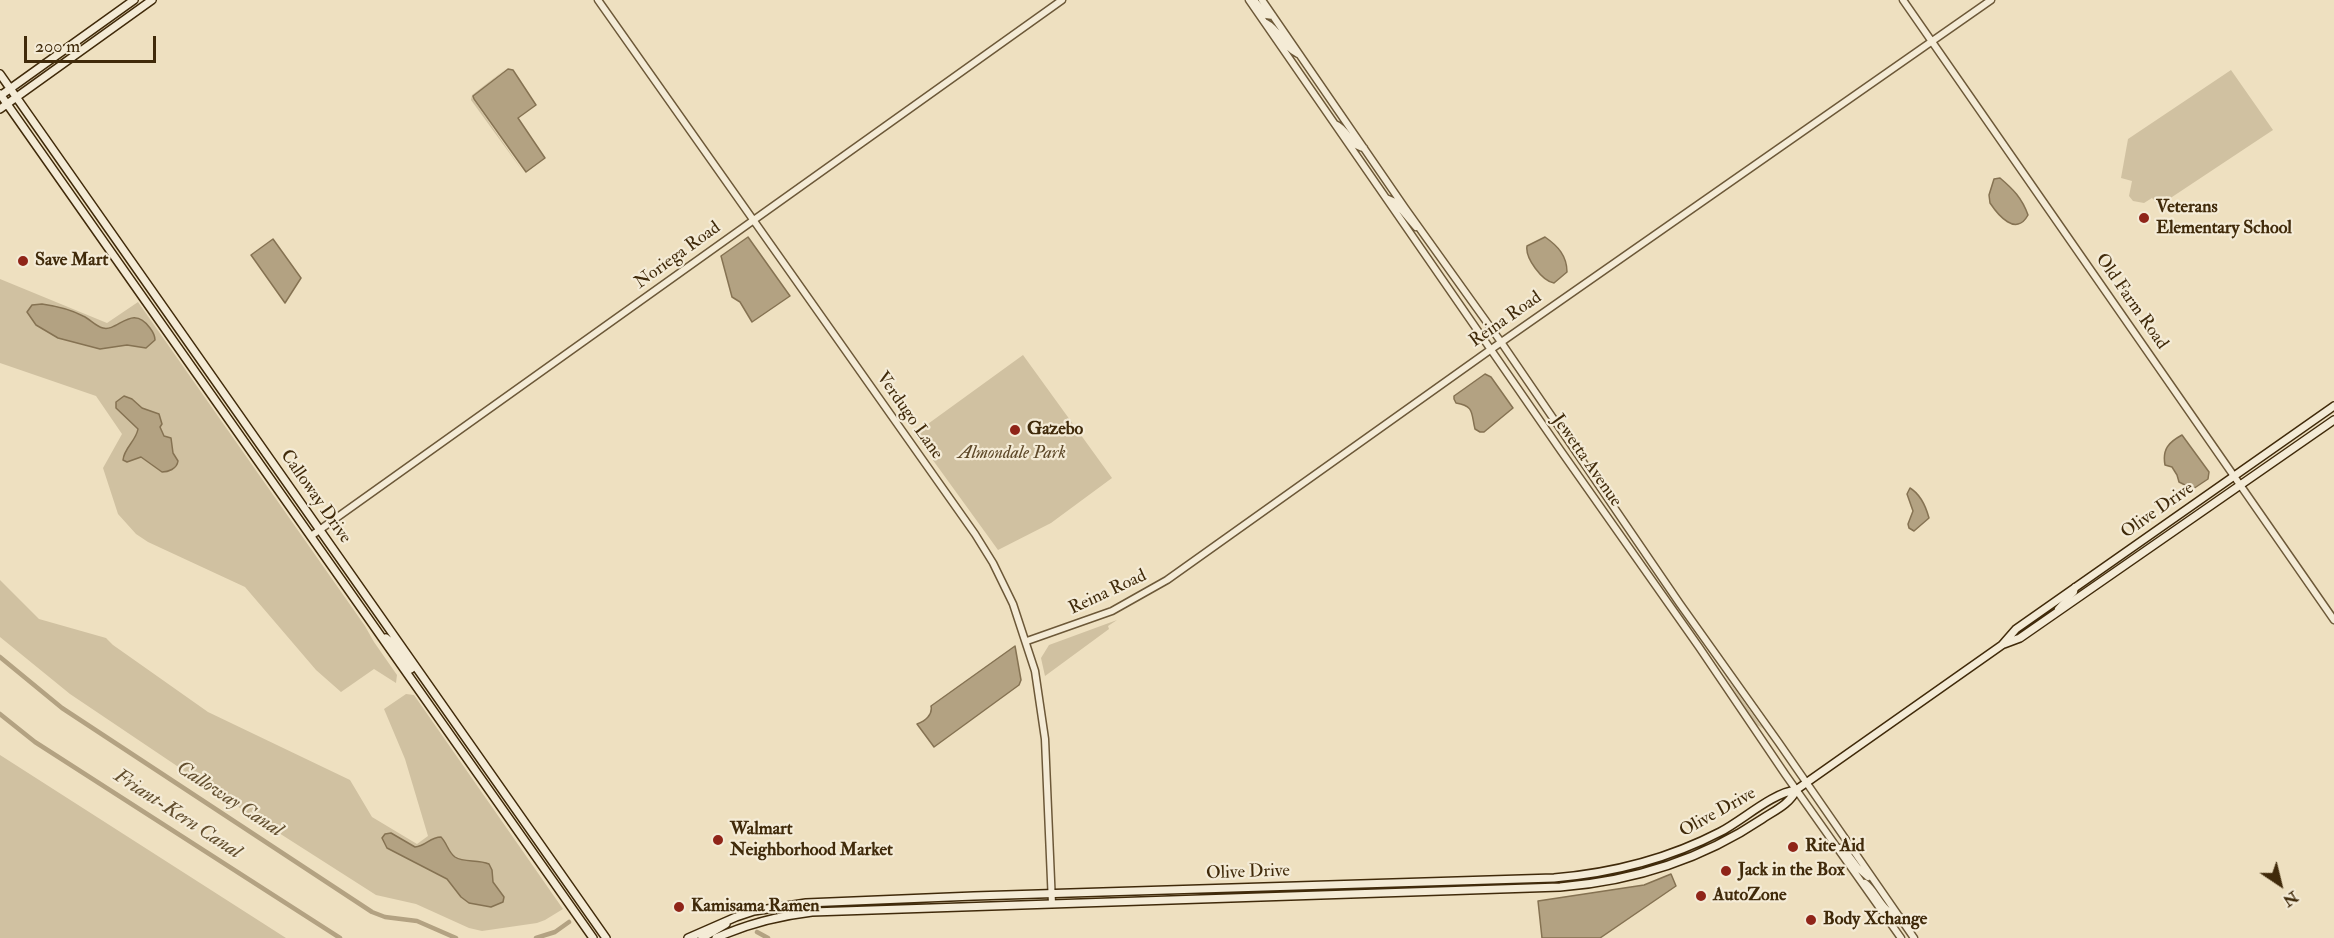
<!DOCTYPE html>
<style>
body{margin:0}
#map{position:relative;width:2334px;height:938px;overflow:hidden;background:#eee0c0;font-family:"IM FELL Double Pica",serif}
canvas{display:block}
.north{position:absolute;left:2250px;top:854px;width:60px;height:60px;-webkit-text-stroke:4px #f4ebd6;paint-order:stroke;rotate:145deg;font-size:16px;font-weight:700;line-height:24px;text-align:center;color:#402a0a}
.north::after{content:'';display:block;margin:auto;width:21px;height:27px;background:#402a0a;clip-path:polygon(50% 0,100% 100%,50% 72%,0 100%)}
.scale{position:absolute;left:24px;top:36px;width:132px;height:27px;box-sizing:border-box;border:3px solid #402a0a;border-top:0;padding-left:8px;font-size:18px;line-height:21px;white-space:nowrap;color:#402a0a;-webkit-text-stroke:4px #f4ebd6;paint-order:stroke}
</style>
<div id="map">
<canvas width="2334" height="938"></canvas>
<div class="north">N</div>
<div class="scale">200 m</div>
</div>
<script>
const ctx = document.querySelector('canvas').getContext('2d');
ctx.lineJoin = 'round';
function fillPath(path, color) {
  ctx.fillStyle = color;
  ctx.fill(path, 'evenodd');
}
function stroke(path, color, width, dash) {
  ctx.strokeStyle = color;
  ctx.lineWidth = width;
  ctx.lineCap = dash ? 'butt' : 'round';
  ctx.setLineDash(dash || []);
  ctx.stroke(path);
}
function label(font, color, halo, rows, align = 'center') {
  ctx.font = font + ' "IM FELL Double Pica",serif';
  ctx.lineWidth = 4.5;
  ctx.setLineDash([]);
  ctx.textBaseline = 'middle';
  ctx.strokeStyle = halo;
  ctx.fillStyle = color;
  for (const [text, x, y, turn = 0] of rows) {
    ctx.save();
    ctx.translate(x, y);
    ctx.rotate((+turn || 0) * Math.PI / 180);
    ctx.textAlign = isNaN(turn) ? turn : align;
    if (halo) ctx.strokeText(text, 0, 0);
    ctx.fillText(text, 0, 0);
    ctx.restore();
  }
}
fillPath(new Path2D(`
 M 507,68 L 473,96 L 473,99 L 524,173 L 471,100 L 472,95 Z
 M 2231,70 L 2273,130 L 2169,199 L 2167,196 L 2156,203 L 2152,198 L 2144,203 L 2133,201 L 2129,196 L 2132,181 L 2121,178 L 2128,139 Z
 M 0,279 L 107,323 L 138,302 L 365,626 L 374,642 L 397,675 L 396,683 L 374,669 L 341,692 L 316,670 L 245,587 L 148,542 L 136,534 L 118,514 L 103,468 L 122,434 L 96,396 L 0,363 Z
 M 1023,355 L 1112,478 L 1051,523 L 998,550 L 914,434 Z
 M 0,580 L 39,619 L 106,638 L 113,645 L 208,712 L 350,780 L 372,817 L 417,844 L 428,836 L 405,759 L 384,709 L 406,694 L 414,695 L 563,909 L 545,920 L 537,923 L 482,931 L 469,928 L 416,904 L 376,895 L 232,803 L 70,694 L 0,637 Z
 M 1117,620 L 1108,626 L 1109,629 L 1045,676 L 1041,658 L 1049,645 Z
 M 1724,674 L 1761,726 L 1764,729 L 1755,724 Z
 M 0,755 L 286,938 L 0,938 Z
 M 929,902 L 924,904 L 803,909 L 764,915 L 764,913 L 800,907 Z`), '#d0c1a1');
const water = new Path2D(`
 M 508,69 L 513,70 L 536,105 L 518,118 L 545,158 L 526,172 L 474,99 L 473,96 Z
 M 2000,178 C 2013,189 2022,198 2028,215 C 2016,237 1998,215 1990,203 L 1989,195 L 1994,179 Z
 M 748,237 L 790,296 L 752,322 L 740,302 L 732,297 L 721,256 Z
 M 1545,237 C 1558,246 1567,256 1567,272 L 1554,283 C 1542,281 1525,258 1527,246 Z
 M 273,239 L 301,278 L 285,303 L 251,255 Z
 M 42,304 C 56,306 70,309 83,316 C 90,319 95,326 103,328 C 118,332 132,303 150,328 C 153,332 155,335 155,340 L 146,348 L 127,345 L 100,349 L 58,338 L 36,325 L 27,312 L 32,305 Z
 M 1485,374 L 1491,377 L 1513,408 L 1484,432 L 1480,432 L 1475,429 C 1471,414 1475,406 1456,403 L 1454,399 L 1454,396 Z
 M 124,396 L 132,399 L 142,408 L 159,414 L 162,424 L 160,427 L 164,436 L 171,438 L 173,453 L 178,461 C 177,469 168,472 162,472 L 141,457 L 127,462 L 123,460 C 124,448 136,441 138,429 L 116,408 L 116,402 Z
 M 2182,435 L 2209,472 L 2208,479 L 2193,489 L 2179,482 L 2177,475 L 2172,467 L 2165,465 C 2162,449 2169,442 2182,435 Z
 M 1910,488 C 1920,494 1926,507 1929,518 L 1914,531 L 1909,528 L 1908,524 L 1913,511 L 1907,494 Z
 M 1015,646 L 1021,680 L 1019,685 L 934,747 L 917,724 C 925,721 933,715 931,706 Z
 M 391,833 L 415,847 C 426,846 430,837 441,837 C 447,843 448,852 455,857 C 464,863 478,859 489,864 L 492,870 L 493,882 L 504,897 L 503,902 L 491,907 L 469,903 L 461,897 L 447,879 L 387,848 L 382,838 L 385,834 Z
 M 1671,874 L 1676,886 L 1600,938 L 1542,938 L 1538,901 L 1644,885 Z`);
fillPath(water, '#b3a282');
stroke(water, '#857252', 1.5);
stroke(new Path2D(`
 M 0,657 L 62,708 L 372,912 L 385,917 L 417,921 L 456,938
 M 0,714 L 35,742 L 340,938
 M 757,932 L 768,938
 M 536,938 L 555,932 L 569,922`), '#b3a282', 4.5);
const tertiary = new Path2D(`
 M 598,0 L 975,534 L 993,563 L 1013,604 L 1035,671 L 1045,739 L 1052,904
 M 1249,0 L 1561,451 L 1699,647 L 1785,774 L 1901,938
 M 1254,0 L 1266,15 L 1273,16
 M 1262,0 L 1405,208 L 1501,342 L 1680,604 L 1779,743 L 1914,938
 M 1903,0 L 2334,620
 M 1266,23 C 1280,30 1283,47 1298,54
 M 1335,124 C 1348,129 1350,146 1364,148
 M 1386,198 L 1395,202 L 1416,227
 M 311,536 L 1062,0
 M 2058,609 L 2074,592 L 2075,587
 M 1027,641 L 1112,611 L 1167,580 L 1490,350 L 1991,0
 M 1837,848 L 1843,848 L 1858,868 L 1868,877
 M 1865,883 C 1877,892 1883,914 1899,916`);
const secondary = new Path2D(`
 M 0,74 L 606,938
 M 0,94 L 593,938
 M 0,96 L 134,0
 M 0,109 L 152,0
 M 386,638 L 393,644 L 411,669
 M 2004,644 L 2020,638 L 2334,420
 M 688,938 L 736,917 L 754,911 L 806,903 L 974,896 L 1554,878 C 1613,873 1668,859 1720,832 C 1743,820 1772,793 1796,790 L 2002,645 L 2016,629 L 2334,406
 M 702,938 L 726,924
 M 716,938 C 747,924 778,916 812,912 L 1560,887 C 1633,881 1701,860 1762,819 C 1774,811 1790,804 1796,790`);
stroke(tertiary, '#6c5838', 9);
stroke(secondary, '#402a0a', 10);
stroke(tertiary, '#f4ebd6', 6);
stroke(secondary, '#f4ebd6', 7);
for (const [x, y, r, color] of [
 [2144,218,6,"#8f2418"],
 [23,261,6,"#8f2418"],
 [1015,430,6,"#8f2418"],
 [718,840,6,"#8f2418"],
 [1793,847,6,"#8f2418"],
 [1726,871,6,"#8f2418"],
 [1701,896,6,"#8f2418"],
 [679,907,6,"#8f2418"],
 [1811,920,6,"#8f2418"]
]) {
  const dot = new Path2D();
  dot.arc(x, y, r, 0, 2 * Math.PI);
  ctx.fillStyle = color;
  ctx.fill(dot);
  stroke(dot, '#f4ebd6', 2);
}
label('bold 18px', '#402a0a', '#f4ebd6', [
 ["Veterans",2156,208],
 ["Elementary School",2156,229],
 ["Save Mart",35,261],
 ["Gazebo",1027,430],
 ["Walmart",730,830],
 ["Neighborhood Market",730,851],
 ["Rite Aid",1805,847],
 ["Jack in the Box",1738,871],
 ["AutoZone",1713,896],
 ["Kamisama Ramen",691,907],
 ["Body Xchange",1823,920]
], 'left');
label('18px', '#402a0a', '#f4ebd6', [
 ["Noriega Road",678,256,-36],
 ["Old Farm Road",2131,302,55],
 ["Reina Road",1506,320,-35],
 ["Verdugo Lane",909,416,55],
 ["Jewetta Avenue",1586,461,55],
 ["Calloway Drive",315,497,55],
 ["Olive Drive",2158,511,-35],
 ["Reina Road",1108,593,-25],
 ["Olive Drive",1718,813,-29],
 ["Olive Drive",1248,873,-2]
]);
label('italic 18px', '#5d4828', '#f4ebd6', [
 ["Almondale Park",1012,454]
]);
label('italic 20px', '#624e2e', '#f4ebd6', [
 ["Calloway Canal",229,800,33],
 ["Friant-Kern Canal",177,815,33]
]);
</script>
